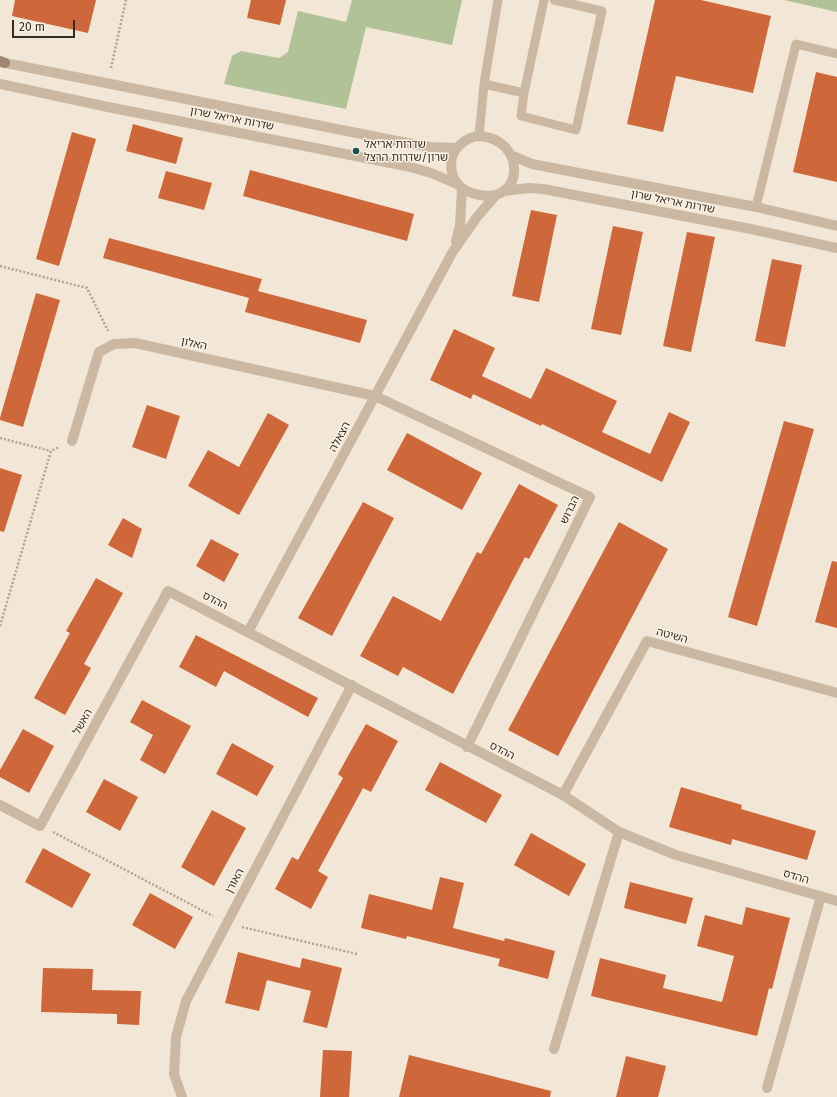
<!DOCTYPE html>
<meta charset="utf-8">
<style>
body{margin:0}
#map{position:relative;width:837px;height:1097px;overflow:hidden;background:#f2e7d6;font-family:"Fira Sans",sans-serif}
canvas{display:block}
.scale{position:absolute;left:12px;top:20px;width:63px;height:18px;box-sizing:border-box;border:2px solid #352b25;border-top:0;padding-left:5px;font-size:12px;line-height:14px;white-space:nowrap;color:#352b25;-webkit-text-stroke:3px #faf1e3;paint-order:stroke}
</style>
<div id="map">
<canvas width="837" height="1097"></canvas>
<div class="scale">20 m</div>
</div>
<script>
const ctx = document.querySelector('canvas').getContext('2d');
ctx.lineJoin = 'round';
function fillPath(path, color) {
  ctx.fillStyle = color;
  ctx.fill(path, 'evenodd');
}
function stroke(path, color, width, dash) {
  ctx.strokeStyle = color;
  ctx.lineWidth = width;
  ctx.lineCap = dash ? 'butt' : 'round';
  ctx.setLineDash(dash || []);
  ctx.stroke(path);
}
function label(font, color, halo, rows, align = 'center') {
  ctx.font = font + ' "Fira Sans","Noto Sans Hebrew",sans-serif';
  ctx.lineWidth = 3;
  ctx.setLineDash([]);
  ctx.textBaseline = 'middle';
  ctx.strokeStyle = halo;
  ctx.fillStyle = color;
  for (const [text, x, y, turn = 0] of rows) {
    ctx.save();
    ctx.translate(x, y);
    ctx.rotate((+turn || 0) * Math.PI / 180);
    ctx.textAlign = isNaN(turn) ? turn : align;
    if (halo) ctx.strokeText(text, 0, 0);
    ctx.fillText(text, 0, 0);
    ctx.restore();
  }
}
fillPath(new Path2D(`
 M 352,0 L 462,0 L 452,45 L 366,27 L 346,109 L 224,84 L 232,56 L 241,51 L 279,58 L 288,52 L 298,11 L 346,22 Z
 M 784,0 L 837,0 L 837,12 Z`), '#b0c296');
fillPath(new Path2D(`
 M 15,0 L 96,0 L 88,33 L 12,16 Z
 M 251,0 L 286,0 L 280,25 L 247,18 Z
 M 655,0 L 701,0 L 771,16 L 753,93 L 676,76 L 663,132 L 627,124 Z
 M 816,72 L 837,77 L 837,182 L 793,172 Z
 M 133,124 L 183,138 L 176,164 L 126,151 Z
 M 72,132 L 96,139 L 59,266 L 36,259 Z
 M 250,170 L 414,214 L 407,241 L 243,196 Z
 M 166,171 L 212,183 L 204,210 L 158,198 Z
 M 531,210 L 557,215 L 539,302 L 512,296 Z
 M 613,226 L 643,232 L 621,335 L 591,329 Z
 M 687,232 L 715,237 L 691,352 L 663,346 Z
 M 109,238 L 262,279 L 258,291 L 367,320 L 360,343 L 245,312 L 249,298 L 103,258 Z
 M 772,259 L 802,265 L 785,347 L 755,341 Z
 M 36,293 L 60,300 L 23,427 L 0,420 L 0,418 Z
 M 454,329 L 495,348 L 482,376 L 531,399 L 546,368 L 617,401 L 602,432 L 650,454 L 669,412 L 690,422 L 662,482 L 542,424 L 541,426 L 473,394 L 471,399 L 430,380 Z
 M 147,405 L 180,416 L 166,459 L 132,447 Z
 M 268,413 L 289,425 L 239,515 L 188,486 L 208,450 L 239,467 Z
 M 784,421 L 814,429 L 757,626 L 728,617 Z
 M 407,433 L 482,473 L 462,510 L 387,470 Z
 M 0,468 L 22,475 L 4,532 L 0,531 Z
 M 519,484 L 558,505 L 529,559 L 525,557 L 453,694 L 403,667 L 398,676 L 360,656 L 393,596 L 441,621 L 477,552 L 481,554 Z
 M 363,502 L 394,518 L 332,636 L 298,618 Z
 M 123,518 L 142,529 L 132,558 L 108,545 Z
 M 619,522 L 668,549 L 558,756 L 508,730 Z
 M 211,539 L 239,554 L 224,582 L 196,566 Z
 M 832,561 L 837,562 L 837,628 L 815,622 Z
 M 96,578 L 123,593 L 84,664 L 91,668 L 65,715 L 34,698 L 70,633 L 66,631 Z
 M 196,635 L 318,698 L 308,717 L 224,671 L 216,687 L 179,667 Z
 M 142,700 L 191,726 L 165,774 L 140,760 L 153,735 L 130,722 Z
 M 366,724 L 398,741 L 371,792 L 363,788 L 318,871 L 328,877 L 311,909 L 275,889 L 292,857 L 298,860 L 343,778 L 338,774 Z
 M 23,729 L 54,746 L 29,793 L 0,777 L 0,770 Z
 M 232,743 L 274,766 L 257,796 L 216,774 Z
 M 440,762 L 502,795 L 486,823 L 425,790 Z
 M 104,779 L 138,797 L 120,831 L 86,812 Z
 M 681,787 L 742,805 L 741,809 L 816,831 L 807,860 L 732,839 L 731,845 L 669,827 Z
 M 212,810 L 246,828 L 214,886 L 181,867 Z
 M 531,833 L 586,864 L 569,896 L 514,865 Z
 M 43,848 L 91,874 L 72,908 L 25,882 Z
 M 440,877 L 464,883 L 453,928 L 504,941 L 505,938 L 555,951 L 548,979 L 498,966 L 500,959 L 407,936 L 406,939 L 361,928 L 369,894 L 432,910 Z
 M 630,882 L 693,898 L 686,924 L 624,908 Z
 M 150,893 L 193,917 L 175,949 L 132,925 Z
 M 746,907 L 790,918 L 772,989 L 769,988 L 757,1036 L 591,996 L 600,958 L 666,975 L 663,988 L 722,1002 L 734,956 L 697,946 L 705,915 L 742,925 Z
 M 238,952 L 300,968 L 302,958 L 342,968 L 327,1028 L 303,1022 L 311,991 L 267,980 L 259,1011 L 225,1003 Z
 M 43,968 L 93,969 L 92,990 L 141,991 L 139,1025 L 117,1024 L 117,1014 L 41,1012 Z
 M 323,1050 L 352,1051 L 349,1097 L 320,1097 Z
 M 409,1055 L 551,1091 L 550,1097 L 399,1097 Z
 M 626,1056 L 666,1066 L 658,1097 L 616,1097 Z`), '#ce6739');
stroke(new Path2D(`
 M 111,68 L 126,0
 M 0,266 L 87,288 L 108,331
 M 0,438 L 51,451
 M 0,626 L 51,451 L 59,447
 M 53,832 L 213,916
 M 242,927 L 357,954`), '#b7a18c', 2.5, [2, 2]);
stroke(new Path2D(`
 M 484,84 L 524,93 L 521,116 L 576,130 L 602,11 L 554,0
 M 524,93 L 544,0
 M 479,136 L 484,84 L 498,0
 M 756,207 L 796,44 L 837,54`), '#cbb8a2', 9);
stroke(new Path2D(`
 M 456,242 L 460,225 L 462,188
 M 72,441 L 99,352 L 114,344 L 135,343 L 375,396 L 590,497 L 467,747
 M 248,632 L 452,253 L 477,217 L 496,195
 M 563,795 L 647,641 L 837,693
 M 0,805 L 40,826 L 168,591 L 563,795 L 619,832 L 676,855 L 837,901
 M 554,1049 L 619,832
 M 767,1088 L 821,896
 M 182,1097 L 174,1074 L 176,1037 L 186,1001 L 352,685`), '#cbb8a2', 10);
stroke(new Path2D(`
 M 0,62 L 397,141 L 430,147 L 456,148
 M 0,84 L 103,106 L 411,167 L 431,173 L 457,184
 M 476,136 C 529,136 526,211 472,193 C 462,190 454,183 452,172 C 448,154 459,141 476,136 Z
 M 511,155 L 532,164 L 756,207 L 837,226
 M 504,191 L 529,188 L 543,189 L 751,229 L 837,248`), '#cbb8a2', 10);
stroke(new Path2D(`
 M 0,61 L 5,63`), '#9e8673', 10);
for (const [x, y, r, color] of [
 [356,151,4,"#185059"]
]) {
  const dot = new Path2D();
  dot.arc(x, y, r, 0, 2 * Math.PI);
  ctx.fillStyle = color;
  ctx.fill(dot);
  stroke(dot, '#faf1e3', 1.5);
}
label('11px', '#352b25', '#faf1e3', [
 ["שדרות אריאל שרון",232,119,11],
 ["שדרות אריאל שרון",673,202,11],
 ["האלון",194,344,12],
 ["הצאלה",340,437,-62],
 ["הברוש",570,510,-64],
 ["ההדס",215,601,27],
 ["השיטה",672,636,15],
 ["האשל",83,722,-61],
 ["ההדס",502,751,27],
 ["ההדס",796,877,16],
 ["האורן",235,881,-62]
]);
label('11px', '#352b25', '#faf1e3', [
 ["שדרות אריאל",364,145],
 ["שרון/שדרות הרצל",364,158]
], 'left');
</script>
